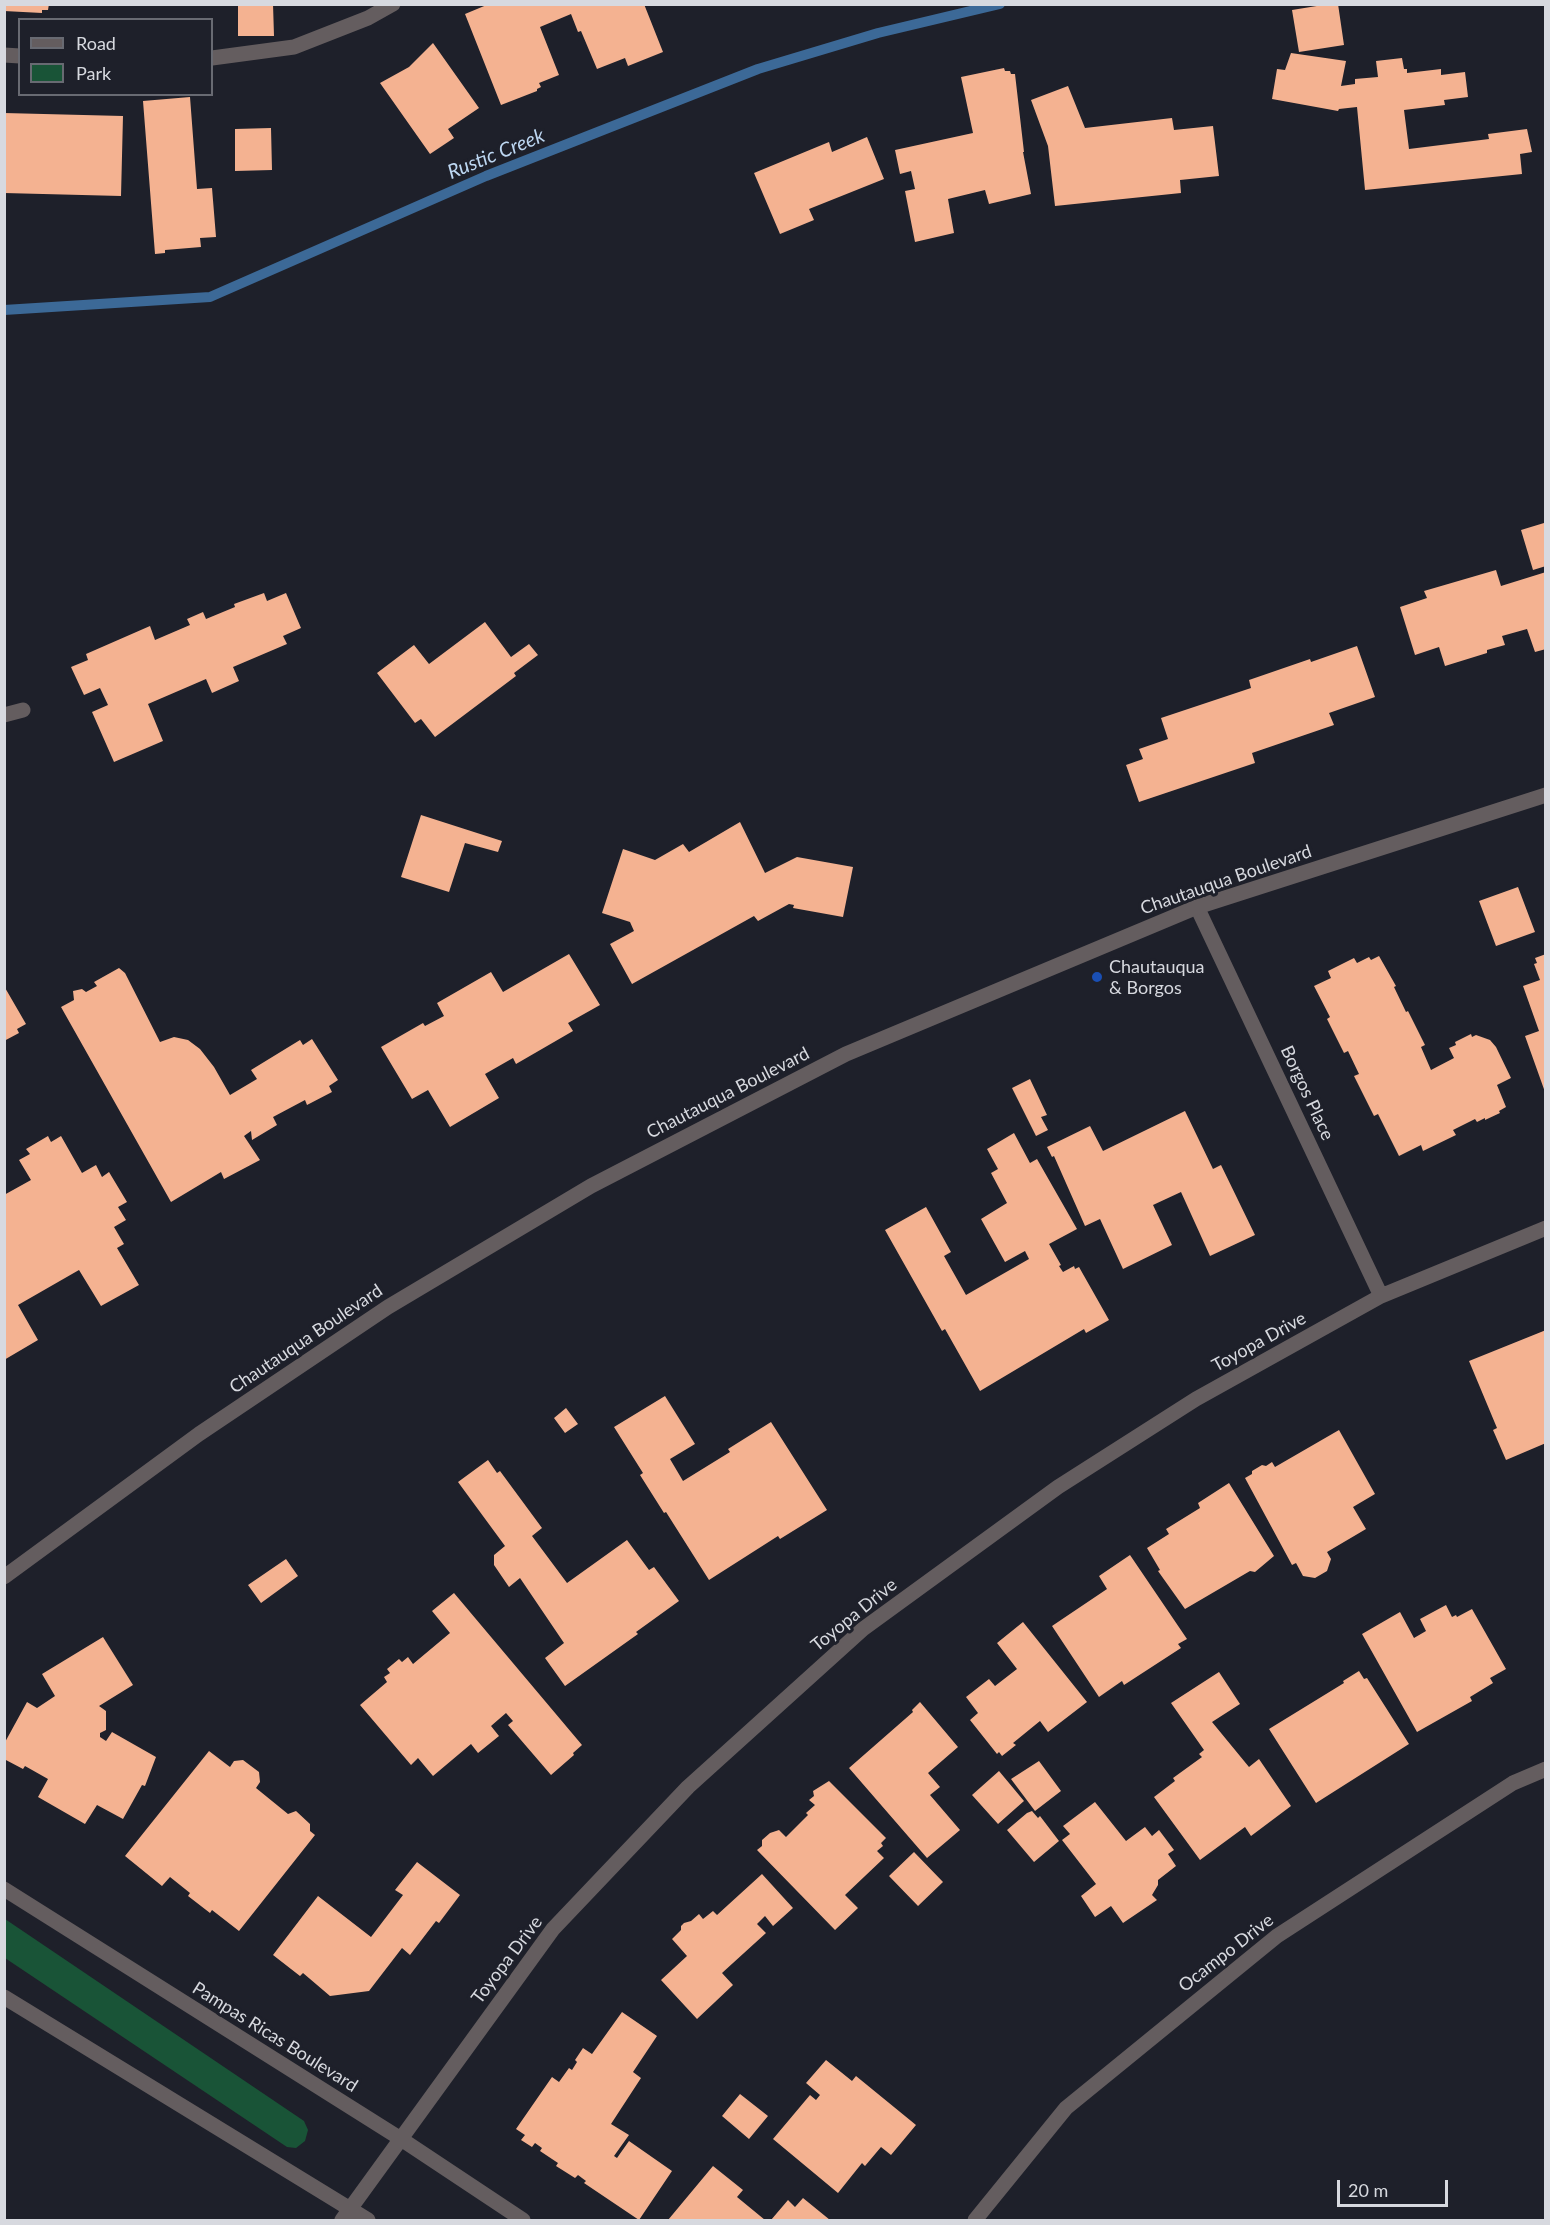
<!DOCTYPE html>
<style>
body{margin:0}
#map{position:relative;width:1550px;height:2225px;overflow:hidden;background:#1e202a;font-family:Lato,sans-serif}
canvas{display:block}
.frame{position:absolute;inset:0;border:6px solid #d7d9df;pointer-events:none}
.legend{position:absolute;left:18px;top:18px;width:195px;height:78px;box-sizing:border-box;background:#1e202a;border:2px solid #686a72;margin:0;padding:8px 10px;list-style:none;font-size:18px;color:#d7d9df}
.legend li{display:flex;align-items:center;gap:12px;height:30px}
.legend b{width:30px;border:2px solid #686a72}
.scale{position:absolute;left:1337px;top:2180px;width:111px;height:27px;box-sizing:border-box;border:3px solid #d7d9df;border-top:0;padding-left:8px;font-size:18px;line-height:21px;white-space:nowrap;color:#d7d9df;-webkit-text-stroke:4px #1e202a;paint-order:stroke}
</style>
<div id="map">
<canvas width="1550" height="2225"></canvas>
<div class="frame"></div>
<ul class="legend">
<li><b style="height:8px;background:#645d5f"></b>Road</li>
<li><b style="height:16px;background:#195437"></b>Park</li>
</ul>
<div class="scale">20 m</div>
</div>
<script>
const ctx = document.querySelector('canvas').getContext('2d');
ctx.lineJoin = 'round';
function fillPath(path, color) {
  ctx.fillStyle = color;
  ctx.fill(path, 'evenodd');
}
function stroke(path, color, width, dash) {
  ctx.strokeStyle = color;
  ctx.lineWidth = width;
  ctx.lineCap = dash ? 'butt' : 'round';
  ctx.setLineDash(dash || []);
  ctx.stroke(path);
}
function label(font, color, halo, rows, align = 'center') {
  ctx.font = font + ' Lato,sans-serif';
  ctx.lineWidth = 6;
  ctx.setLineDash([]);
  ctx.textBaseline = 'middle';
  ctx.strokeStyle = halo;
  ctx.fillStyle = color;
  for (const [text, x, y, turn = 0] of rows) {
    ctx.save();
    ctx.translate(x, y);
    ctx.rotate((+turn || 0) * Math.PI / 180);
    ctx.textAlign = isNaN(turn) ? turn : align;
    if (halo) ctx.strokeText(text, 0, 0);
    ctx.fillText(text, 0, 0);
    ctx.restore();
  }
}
fillPath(new Path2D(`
 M 5,1919 L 304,2121 L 308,2130 L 305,2141 L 296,2148 L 287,2147 L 5,1958 Z`), '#195437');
stroke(new Path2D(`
 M 4,310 L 210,297 L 486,176 L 758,69 L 878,33 L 1000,4`), '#3c6997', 10);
fillPath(new Path2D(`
 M 4,4 L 49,4 L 48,10 L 42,10 L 42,13 L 4,11 Z
 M 238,4 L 273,4 L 274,36 L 238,36 Z
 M 489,4 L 644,4 L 663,52 L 628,66 L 625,58 L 597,69 L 581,31 L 578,32 L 571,14 L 540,27 L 559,75 L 539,83 L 541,87 L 537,89 L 537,91 L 501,105 L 465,14 Z
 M 1329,4 L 1338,4 L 1344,45 L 1299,52 L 1292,10 Z
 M 433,43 L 479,108 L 448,129 L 454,138 L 430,154 L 380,83 L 409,67 Z
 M 1291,53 L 1346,61 L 1341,86 L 1355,84 L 1355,79 L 1378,77 L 1376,61 L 1402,58 L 1404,69 L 1407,69 L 1407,73 L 1441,69 L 1441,75 L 1465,72 L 1468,97 L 1444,100 L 1445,105 L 1404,110 L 1409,149 L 1489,139 L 1488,134 L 1527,129 L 1532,152 L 1520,154 L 1522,174 L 1365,190 L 1357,107 L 1339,109 L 1338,111 L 1272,99 L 1277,69 L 1285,70 Z
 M 1004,68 L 1005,71 L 1010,71 L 1011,74 L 1015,74 L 1024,152 L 1023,152 L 1031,194 L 989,204 L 985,190 L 948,199 L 954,233 L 915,242 L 905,191 L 915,189 L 911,171 L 900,174 L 895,150 L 973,133 L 961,77 Z
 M 1068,86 L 1085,128 L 1172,118 L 1174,130 L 1213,126 L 1219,176 L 1180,180 L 1181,193 L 1055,206 L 1048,146 L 1031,100 Z
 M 190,97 L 197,189 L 212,188 L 216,237 L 200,238 L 201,247 L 165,250 L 165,253 L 155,254 L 143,101 Z
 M 4,113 L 123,116 L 121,196 L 4,193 Z
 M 271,128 L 272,170 L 235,171 L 235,129 Z
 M 867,137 L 884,179 L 809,209 L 814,220 L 780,234 L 754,173 L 829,142 L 832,152 Z
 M 1544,523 L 1546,566 L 1533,570 L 1521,530 Z
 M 1496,570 L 1501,586 L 1546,572 L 1546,649 L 1535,652 L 1527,629 L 1502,636 L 1505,645 L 1487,650 L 1487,653 L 1445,666 L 1439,647 L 1415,655 L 1400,607 L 1427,598 L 1424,591 Z
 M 264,593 L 267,601 L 286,593 L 301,628 L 283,636 L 287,644 L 233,667 L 239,681 L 212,693 L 206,679 L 148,704 L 163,741 L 114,762 L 92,712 L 108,705 L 100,688 L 84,695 L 71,667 L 88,660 L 86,654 L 150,626 L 155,640 L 190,625 L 187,619 L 203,612 L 206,619 L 235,607 L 234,604 Z
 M 485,622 L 511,657 L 529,644 L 538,655 L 514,673 L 516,676 L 435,737 L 421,719 L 415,723 L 377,673 L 414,645 L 429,664 Z
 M 1357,646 L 1375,697 L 1329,713 L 1334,725 L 1252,753 L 1255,763 L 1139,802 L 1126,765 L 1143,759 L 1139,749 L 1168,739 L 1161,718 L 1251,688 L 1249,680 L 1310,659 L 1311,662 Z
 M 421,815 L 502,841 L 498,852 L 465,843 L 449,892 L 401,877 Z
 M 740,822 L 765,873 L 797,857 L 853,867 L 843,917 L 793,908 L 794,905 L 789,904 L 758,921 L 754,916 L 632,984 L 610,944 L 634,931 L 630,922 L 602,913 L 623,849 L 655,860 L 683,844 L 689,852 Z
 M 1518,887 L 1535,932 L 1496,946 L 1479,901 Z
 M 569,954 L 600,1005 L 568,1023 L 573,1031 L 516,1064 L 513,1058 L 485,1074 L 499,1098 L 450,1127 L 428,1090 L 412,1099 L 381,1047 L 423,1023 L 425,1026 L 444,1016 L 437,1003 L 491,972 L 503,992 Z
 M 1546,954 L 1546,1092 L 1545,1092 L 1525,1036 L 1539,1031 L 1523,986 L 1540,980 L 1534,964 L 1537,963 L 1535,958 Z
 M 1379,956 L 1396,986 L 1394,987 L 1406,1012 L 1408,1011 L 1425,1045 L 1421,1047 L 1431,1070 L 1454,1058 L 1449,1048 L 1456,1045 L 1455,1042 L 1471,1034 L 1472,1037 L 1476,1035 L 1490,1040 L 1496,1047 L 1511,1078 L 1497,1085 L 1506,1107 L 1499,1111 L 1500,1113 L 1485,1120 L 1485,1118 L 1477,1122 L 1475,1119 L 1453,1130 L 1456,1135 L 1423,1151 L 1421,1145 L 1399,1156 L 1378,1114 L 1374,1116 L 1354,1076 L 1359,1074 L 1348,1051 L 1344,1053 L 1327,1019 L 1330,1017 L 1314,986 L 1331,978 L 1328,971 L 1354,958 L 1357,963 L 1369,957 L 1371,960 Z
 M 119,968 L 125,973 L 160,1042 L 174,1037 L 188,1040 L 200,1049 L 214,1067 L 230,1095 L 257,1079 L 251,1070 L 300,1040 L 303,1045 L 312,1039 L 338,1080 L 329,1086 L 332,1092 L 307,1105 L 305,1100 L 273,1117 L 277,1125 L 252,1140 L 251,1131 L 244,1136 L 260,1160 L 224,1179 L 221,1172 L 171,1202 L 61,1007 L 74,1000 L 73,991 L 82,989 L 86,992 L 97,986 L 94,982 Z
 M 4,986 L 26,1024 L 17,1029 L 19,1033 L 4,1041 Z
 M 1030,1079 L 1047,1115 L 1041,1117 L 1048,1130 L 1036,1136 L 1012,1088 Z
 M 1185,1111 L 1213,1169 L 1221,1165 L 1255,1235 L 1210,1256 L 1181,1192 L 1153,1205 L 1172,1245 L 1123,1269 L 1100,1219 L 1085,1226 L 1054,1156 L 1052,1157 L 1047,1147 L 1090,1126 L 1103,1151 Z
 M 1014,1133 L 1030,1163 L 1037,1159 L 1077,1229 L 1049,1244 L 1061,1265 L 1059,1266 L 1063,1272 L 1074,1266 L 1075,1269 L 1079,1267 L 1109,1320 L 1086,1333 L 1084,1329 L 980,1391 L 945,1329 L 942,1331 L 885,1230 L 926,1207 L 951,1252 L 944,1256 L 966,1295 L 1029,1259 L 1025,1251 L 1005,1262 L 981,1219 L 1007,1203 L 991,1173 L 998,1169 L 987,1149 Z
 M 48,1136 L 51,1142 L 61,1136 L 82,1173 L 96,1165 L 102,1177 L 109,1172 L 127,1202 L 118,1207 L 126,1220 L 114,1227 L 124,1244 L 117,1248 L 139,1285 L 101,1306 L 79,1270 L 18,1305 L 38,1340 L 4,1360 L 4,1195 L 31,1180 L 19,1160 L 30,1154 L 26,1149 Z
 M 1546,1330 L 1546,1443 L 1506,1460 L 1493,1430 L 1497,1428 L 1469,1361 Z
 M 665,1396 L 695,1444 L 670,1459 L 683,1481 L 730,1452 L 728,1449 L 771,1422 L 827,1510 L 780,1539 L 778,1536 L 709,1580 L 666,1512 L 664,1513 L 640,1475 L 643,1473 L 614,1427 Z
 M 566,1408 L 578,1424 L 565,1433 L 554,1418 Z
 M 1339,1430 L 1375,1494 L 1353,1507 L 1366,1529 L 1327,1552 L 1331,1559 L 1327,1571 L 1315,1578 L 1303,1576 L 1296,1563 L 1292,1565 L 1245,1478 L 1252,1474 L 1252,1471 L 1262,1465 L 1266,1466 L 1272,1462 L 1275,1467 Z
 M 488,1460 L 497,1473 L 500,1471 L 542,1528 L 532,1536 L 567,1583 L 627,1540 L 649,1570 L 654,1567 L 679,1601 L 636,1632 L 638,1634 L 565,1686 L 545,1658 L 564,1643 L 520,1578 L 509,1587 L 494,1565 L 494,1555 L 505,1546 L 458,1482 Z
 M 1229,1483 L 1274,1556 L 1255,1572 L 1250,1571 L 1185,1609 L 1158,1571 L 1160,1570 L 1147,1548 L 1169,1534 L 1166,1529 L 1200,1508 L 1198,1503 Z
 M 1130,1555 L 1187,1639 L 1178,1644 L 1181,1648 L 1124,1685 L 1122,1681 L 1099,1697 L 1052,1626 L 1107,1589 L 1099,1576 Z
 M 286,1559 L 298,1576 L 261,1603 L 248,1585 Z
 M 454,1593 L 582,1745 L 573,1753 L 574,1755 L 551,1775 L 508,1725 L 513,1721 L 506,1713 L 491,1726 L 499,1736 L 478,1753 L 471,1744 L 433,1776 L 418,1758 L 411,1765 L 360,1705 L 387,1682 L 384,1677 L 390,1673 L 387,1669 L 399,1659 L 402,1662 L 408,1657 L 413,1664 L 450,1633 L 432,1611 Z
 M 1446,1605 L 1452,1617 L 1456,1615 L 1457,1617 L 1472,1609 L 1506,1669 L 1490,1678 L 1493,1683 L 1470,1697 L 1472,1701 L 1417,1732 L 1362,1634 L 1400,1612 L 1414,1638 L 1426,1631 L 1420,1619 Z
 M 1023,1622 L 1087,1702 L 1048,1732 L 1040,1721 L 1013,1743 L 1016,1745 L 1002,1756 L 999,1752 L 997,1754 L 970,1720 L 978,1713 L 966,1697 L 989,1679 L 995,1686 L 1017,1669 L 997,1643 Z
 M 103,1637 L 133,1685 L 99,1706 L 106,1711 L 106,1730 L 100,1733 L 100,1737 L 106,1741 L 112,1732 L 156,1757 L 145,1786 L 142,1785 L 123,1819 L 97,1805 L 85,1824 L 38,1797 L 48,1779 L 25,1766 L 23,1769 L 4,1759 L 4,1744 L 27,1702 L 37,1708 L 55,1696 L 42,1674 Z
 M 1359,1671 L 1364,1679 L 1367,1678 L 1409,1744 L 1316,1803 L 1269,1729 L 1344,1683 L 1343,1681 Z
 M 1219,1672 L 1240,1704 L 1212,1722 L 1249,1767 L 1259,1759 L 1291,1806 L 1251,1836 L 1245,1827 L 1200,1860 L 1154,1797 L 1175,1781 L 1173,1778 L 1202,1757 L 1199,1754 L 1204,1750 L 1171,1703 Z
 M 920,1702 L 958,1747 L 928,1773 L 940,1787 L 930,1795 L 960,1830 L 927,1858 L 849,1768 L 913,1712 L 912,1710 Z
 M 209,1751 L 230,1767 L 234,1761 L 243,1760 L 259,1772 L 260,1782 L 256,1788 L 288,1814 L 296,1811 L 310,1824 L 310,1831 L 315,1835 L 239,1931 L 212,1910 L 210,1913 L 188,1896 L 190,1893 L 170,1877 L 162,1886 L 125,1856 Z
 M 1039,1761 L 1061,1791 L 1035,1811 L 1011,1779 Z
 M 999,1771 L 1024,1801 L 998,1824 L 972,1795 Z
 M 829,1781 L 886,1838 L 881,1843 L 883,1846 L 877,1851 L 884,1858 L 845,1895 L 858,1908 L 835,1930 L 757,1850 L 762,1846 L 762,1840 L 770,1833 L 779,1830 L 786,1837 L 808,1815 L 806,1813 L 815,1805 L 809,1800 L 814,1796 L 813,1791 Z
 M 1095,1802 L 1126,1841 L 1145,1827 L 1152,1836 L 1159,1830 L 1174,1850 L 1168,1854 L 1176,1866 L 1158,1880 L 1158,1885 L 1152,1895 L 1157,1900 L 1123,1923 L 1111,1906 L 1095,1917 L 1081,1896 L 1096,1884 L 1062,1840 L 1070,1834 L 1063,1826 Z
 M 1032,1811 L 1038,1818 L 1040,1816 L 1059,1841 L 1034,1862 L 1007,1830 L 1027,1813 Z
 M 914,1852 L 943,1882 L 918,1906 L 889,1876 Z
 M 417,1862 L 460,1895 L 439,1923 L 436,1921 L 410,1955 L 402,1948 L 369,1991 L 330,1996 L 303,1973 L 300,1976 L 273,1955 L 318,1896 L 371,1937 L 403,1895 L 395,1890 Z
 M 762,1874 L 793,1908 L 773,1926 L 765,1916 L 757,1924 L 766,1933 L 722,1973 L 733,1985 L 697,2019 L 661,1980 L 687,1956 L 672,1939 L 681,1930 L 681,1926 L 684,1923 L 691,1921 L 699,1914 L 703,1919 L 713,1911 L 717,1915 Z
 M 622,2012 L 657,2036 L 633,2072 L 641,2078 L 611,2124 L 629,2135 L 614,2156 L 617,2158 L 629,2141 L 672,2171 L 639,2220 L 584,2183 L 586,2181 L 578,2175 L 575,2178 L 556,2166 L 558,2163 L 540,2151 L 542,2148 L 535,2143 L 532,2147 L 521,2140 L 525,2135 L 516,2129 L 552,2077 L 559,2082 L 569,2068 L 572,2070 L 577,2062 L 575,2060 L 583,2048 L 592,2054 Z
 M 826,2060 L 852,2081 L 856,2076 L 916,2125 L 891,2155 L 881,2147 L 865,2166 L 862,2163 L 838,2193 L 773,2139 L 810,2095 L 816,2100 L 820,2095 L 806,2083 Z
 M 740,2094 L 768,2116 L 749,2139 L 722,2116 Z
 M 713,2166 L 743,2190 L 737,2197 L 765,2220 L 668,2220 Z
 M 803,2198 L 830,2220 L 771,2220 L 788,2200 L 795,2207 Z`), '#f4b291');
stroke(new Path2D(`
 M 4,715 L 23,710`), '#645d5f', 15);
stroke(new Path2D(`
 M 4,55 L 20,56
 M 212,58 L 294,47 L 368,18 L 393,4
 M 1197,907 L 1381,1296
 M 4,1889 L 401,2139 L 523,2220
 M 4,1997 L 368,2220
 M 342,2220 L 553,1929 L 688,1787 L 863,1629 L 1058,1487 L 1196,1399 L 1381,1296 L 1546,1228
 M 975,2220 L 1066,2108 L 1277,1936 L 1513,1783 L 1546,1769`), '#645d5f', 15);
stroke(new Path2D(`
 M 4,1577 L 199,1434 L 388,1307 L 591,1186 L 846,1054 L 1197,907 L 1546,795`), '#645d5f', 15);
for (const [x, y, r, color] of [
 [1097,977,6,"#1a4fb4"]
]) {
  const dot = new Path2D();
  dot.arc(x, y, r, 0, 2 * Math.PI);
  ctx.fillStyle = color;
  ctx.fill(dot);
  stroke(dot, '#1e202a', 2);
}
label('18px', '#d7d9df', '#1e202a', [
 ["Chautauqua Boulevard",1226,880,-19],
 ["Chautauqua Boulevard",728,1093,-27],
 ["Borgos Place",1307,1093,65],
 ["Chautauqua Boulevard",306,1339,-34],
 ["Toyopa Drive",1259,1342,-29],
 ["Toyopa Drive",854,1615,-39],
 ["Ocampo Drive",1226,1953,-38],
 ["Toyopa Drive",507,1960,-53],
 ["Pampas Ricas Boulevard",275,2037,32]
]);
label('18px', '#d7d9df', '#1e202a', [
 ["Chautauqua",1109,967],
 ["& Borgos",1109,988]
], 'left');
label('italic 20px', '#bdd7f2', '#1e202a', [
 ["Rustic Creek",496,154,-22]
]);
</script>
